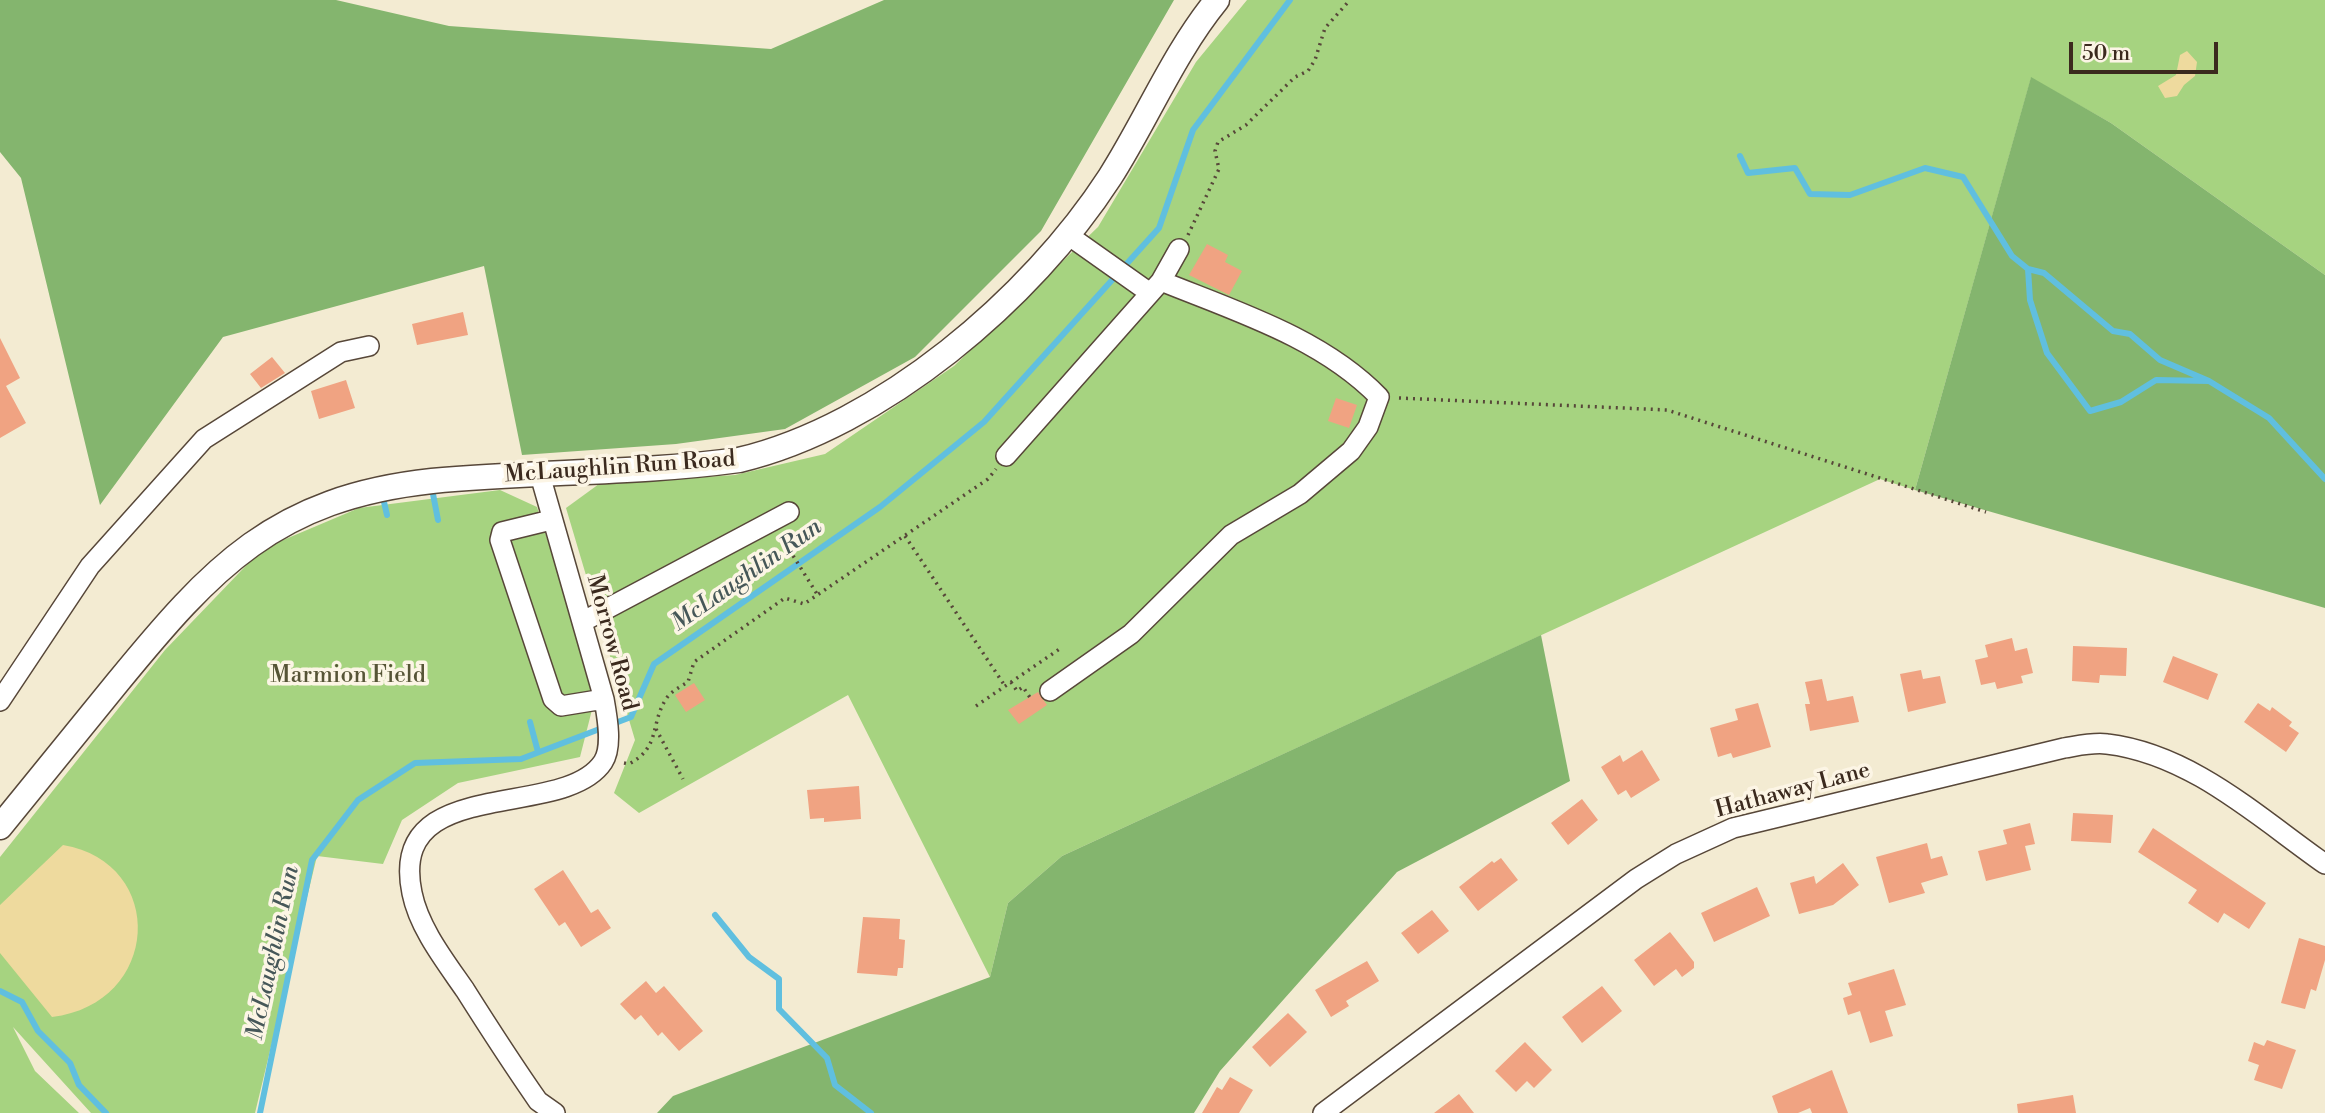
<!DOCTYPE html>
<style>
body{margin:0}
#map{position:relative;width:2325px;height:1113px;overflow:hidden;background:#f3ebd2;font-family:"Libre Bodoni",serif}
canvas{display:block}
.scale{position:absolute;left:2069px;top:42px;width:149px;height:32px;box-sizing:border-box;border:4px solid #3b2a1e;border-top:0;padding-left:9px;font-size:21px;line-height:24px;white-space:nowrap;color:#3b2a1e;-webkit-text-stroke:5px #fcf5e5;paint-order:stroke}
</style>
<div id="map">
<canvas width="2325" height="1113"></canvas>
<div class="scale">50 m</div>
</div>
<script>
const ctx = document.querySelector('canvas').getContext('2d');
ctx.lineJoin = 'round';
function fillPath(path, color) {
  ctx.fillStyle = color;
  ctx.fill(path, 'evenodd');
}
function stroke(path, color, width, dash) {
  ctx.strokeStyle = color;
  ctx.lineWidth = width;
  ctx.lineCap = dash ? 'butt' : 'round';
  ctx.setLineDash(dash || []);
  ctx.stroke(path);
}
function label(font, color, halo, rows, align = 'center') {
  ctx.font = font + ' "Libre Bodoni",serif';
  ctx.lineWidth = 7;
  ctx.setLineDash([]);
  ctx.textBaseline = 'middle';
  ctx.strokeStyle = halo;
  ctx.fillStyle = color;
  for (const [text, x, y, turn = 0] of rows) {
    ctx.save();
    ctx.translate(x, y);
    ctx.rotate((+turn || 0) * Math.PI / 180);
    ctx.textAlign = isNaN(turn) ? turn : align;
    if (halo) ctx.strokeText(text, 0, 0);
    ctx.fillText(text, 0, 0);
    ctx.restore();
  }
}
fillPath(new Path2D(`
 M 1247,0 L 2325,0 L 2325,275 L 2111,123 L 2031,78 L 1915,490 L 1880,479 L 1062,856 L 1008,903 L 990,977 L 848,695 L 639,813 L 614,793 L 635,740 L 566,508 L 599,484 L 735,475 L 825,454 L 954,366 L 1098,227 L 1196,62 Z
 M 500,490 L 537,507 L 596,694 L 580,757 L 458,783 L 402,820 L 383,864 L 317,856 L 255,1113 L 91,1113 L 13,1027 L 35,1071 L 79,1113 L 0,1113 L 0,857 L 165,650 L 262,549 L 359,508 Z`), '#a6d380');
fillPath(new Path2D(`
 M 0,0 L 336,0 L 449,26 L 771,49 L 884,0 L 1174,0 L 1041,231 L 915,357 L 785,429 L 676,444 L 522,455 L 484,266 L 223,337 L 100,505 L 21,178 L 0,152 Z
 M 2031,77 L 2111,123 L 2325,275 L 2325,608 L 1915,490 Z
 M 1541,635 L 1570,781 L 1397,872 L 1220,1071 L 1194,1113 L 657,1113 L 673,1096 L 990,977 L 1008,903 L 1062,856 Z`), '#84b56e');
fillPath(new Path2D(`
 M 2187,51 L 2197,62 L 2195,76 L 2184,85 L 2177,96 L 2165,98 L 2158,86 L 2176,75 L 2180,55 Z
 M 63,845 C 168,863 161,1004 52,1017 L 0,953 L 0,905 Z`), '#eeda9e');
stroke(new Path2D(`
 M 1740,156 L 1748,173 L 1795,168 L 1810,194 L 1850,195 L 1925,168 L 1963,177 L 2012,256 L 2028,269 L 2044,273 L 2113,331 L 2130,334 L 2160,360 L 2209,381
 M 2028,269 L 2030,300 L 2047,353 L 2090,411 L 2121,402 L 2156,380 L 2209,381 L 2269,418 L 2325,479
 M 433,494 L 438,520
 M 384,502 L 387,515
 M 530,722 L 538,752
 M 715,915 L 749,957 L 779,979 L 779,1009 L 827,1058 L 835,1085 L 871,1113
 M 0,991 L 22,1002 L 38,1031 L 70,1063 L 79,1085 L 106,1113
 M 260,1113 L 312,860 L 358,800 L 415,763 L 521,759 L 631,717 L 654,664 L 880,507 L 984,422 L 1159,228 L 1193,130 L 1290,0`), '#60bfdf', 6);
fillPath(new Path2D(`
 M 1207,244 L 1228,255 L 1225,262 L 1242,271 L 1229,295 L 1189,275 Z
 M 463,312 L 468,335 L 417,345 L 412,324 Z
 M 0,338 L 20,378 L 6,386 L 26,423 L 0,438 Z
 M 272,357 L 285,373 L 261,388 L 250,374 Z
 M 346,380 L 355,408 L 319,419 L 311,391 Z
 M 1336,398 L 1357,405 L 1349,428 L 1328,421 Z
 M 2012,638 L 2015,651 L 2027,648 L 2033,673 L 2021,676 L 2023,683 L 1997,689 L 1995,682 L 1981,685 L 1975,660 L 1988,657 L 1985,645 Z
 M 2073,646 L 2127,648 L 2126,676 L 2100,675 L 2099,683 L 2072,681 Z
 M 2173,656 L 2218,674 L 2208,700 L 2163,682 Z
 M 1921,670 L 1923,679 L 1940,676 L 1946,703 L 1908,712 L 1900,674 Z
 M 1822,679 L 1827,701 L 1853,696 L 1859,722 L 1810,731 L 1805,704 L 1810,704 L 1805,682 Z
 M 694,683 L 705,700 L 686,712 L 675,695 Z
 M 1038,692 L 1047,705 L 1019,724 L 1008,710 Z
 M 1758,703 L 1771,747 L 1733,758 L 1731,753 L 1718,757 L 1710,728 L 1738,720 L 1735,709 Z
 M 2258,703 L 2270,711 L 2272,707 L 2292,722 L 2289,726 L 2299,733 L 2286,752 L 2244,722 Z
 M 1642,750 L 1660,780 L 1631,798 L 1626,790 L 1618,795 L 1601,767 L 1620,755 L 1623,762 Z
 M 859,786 L 861,819 L 824,822 L 824,818 L 810,819 L 807,790 Z
 M 1582,799 L 1598,820 L 1568,845 L 1551,823 Z
 M 2073,813 L 2113,815 L 2111,843 L 2071,841 Z
 M 2030,823 L 2035,844 L 2025,846 L 2031,870 L 1986,881 L 1978,851 L 2007,844 L 2003,830 Z
 M 2153,828 L 2266,903 L 2249,929 L 2224,913 L 2218,923 L 2188,903 L 2197,890 L 2138,852 Z
 M 1927,843 L 1931,859 L 1942,856 L 1948,875 L 1921,883 L 1925,893 L 1889,903 L 1876,857 Z
 M 1501,858 L 1518,880 L 1478,911 L 1459,887 L 1492,861 L 1494,863 Z
 M 1843,863 L 1859,885 L 1833,905 L 1799,914 L 1790,883 L 1814,876 L 1816,884 Z
 M 563,870 L 591,913 L 598,909 L 611,928 L 581,947 L 565,922 L 559,926 L 534,889 Z
 M 1757,887 L 1770,916 L 1714,942 L 1701,913 Z
 M 1432,910 L 1449,931 L 1418,954 L 1401,933 Z
 M 863,917 L 900,919 L 899,939 L 905,940 L 903,968 L 898,968 L 897,976 L 857,973 Z
 M 1670,932 L 1694,962 L 1694,968 L 1682,977 L 1676,969 L 1654,986 L 1634,960 Z
 M 2299,938 L 2325,946 L 2325,960 L 2316,991 L 2311,989 L 2305,1009 L 2281,1003 Z
 M 1367,961 L 1379,981 L 1346,1001 L 1349,1006 L 1331,1017 L 1315,990 Z
 M 1894,969 L 1906,1005 L 1885,1011 L 1893,1036 L 1870,1043 L 1860,1011 L 1848,1015 L 1843,998 L 1852,995 L 1848,983 Z
 M 646,981 L 656,993 L 664,986 L 703,1031 L 679,1051 L 662,1032 L 658,1036 L 641,1015 L 635,1020 L 620,1004 Z
 M 1602,986 L 1622,1011 L 1582,1043 L 1562,1017 Z
 M 1288,1013 L 1307,1032 L 1270,1067 L 1252,1047 Z
 M 2267,1040 L 2296,1050 L 2282,1089 L 2254,1080 L 2259,1065 L 2248,1061 L 2254,1042 L 2264,1046 Z
 M 1525,1042 L 1552,1070 L 1534,1088 L 1527,1081 L 1516,1092 L 1495,1071 Z
 M 1832,1070 L 1848,1113 L 1812,1113 L 1810,1108 L 1798,1113 L 1778,1113 L 1772,1096 Z
 M 1230,1077 L 1253,1090 L 1239,1113 L 1202,1113 L 1217,1087 L 1222,1090 Z
 M 1459,1094 L 1474,1113 L 1434,1113 Z
 M 2073,1095 L 2076,1113 L 2018,1113 L 2017,1104 Z`), '#f0a382');
const minor = new Path2D(`
 M 1068,235 L 1150,293
 M 1006,456 L 1161,281 L 1179,249
 M 540,475 L 604,699 C 607,716 613,747 603,762 C 563,822 387,772 412,893 C 419,928 445,961 465,990 C 489,1028 513,1065 538,1101 L 555,1113
 M 551,520 L 502,532 L 500,540 L 553,699 L 561,706 L 604,699
 M 582,622 L 789,512
 M 1050,691 L 1131,634 L 1231,535 L 1300,494 L 1351,451 L 1368,427 L 1379,397 C 1322,338 1235,311 1161,281
 M 0,701 L 90,566 L 204,439 L 341,352 L 369,346
 M 1323,1113 L 1636,879 L 1676,854 L 1733,828 L 2064,748 C 2077,746 2093,742 2107,744 C 2191,754 2258,817 2325,864`);
const major = new Path2D(`
 M 0,827 C 39,779 78,731 117,683 C 212,567 275,498 432,481 C 534,471 637,474 739,460 C 882,426 1031,299 1110,177 C 1147,119 1173,54 1217,0`);
stroke(minor, '#574739', 22);
stroke(major, '#574739', 27);
stroke(new Path2D(`
 M 1188,235 L 1219,169 L 1215,151 L 1218,142 L 1246,125 L 1295,77 L 1308,71 L 1315,60 L 1325,28 L 1350,0
 M 1399,398 L 1667,410 L 1986,512
 M 905,536 L 1005,686
 M 782,538 L 817,594
 M 1011,682 L 1017,691 L 1023,687 L 1031,699
 M 976,706 L 1061,648
 M 656,729 L 683,779
 M 624,763 L 629,764 C 661,747 650,724 666,699 C 671,691 680,687 688,682 L 694,662 L 785,598 L 804,604 L 988,479 L 996,469`), '#574739', 3.5, [2, 5]);
stroke(minor, '#fff', 19);
stroke(major, '#fff', 24);
label('23px', '#3b2a1e', '#fcf5e5', [
 ["McLaughlin Run Road",620,468,-4],
 ["Morrow Road",611,643,75],
 ["Hathaway Lane",1793,791,-15]
]);
label('23px', '#565436', '#fcf5e5', [
 ["Marmion Field",348,676]
]);
label('italic 24px', '#465758', '#fcf5e5', [
 ["McLaughlin Run",747,576,-35],
 ["McLaughlin Run",274,953,-78]
]);
</script>
